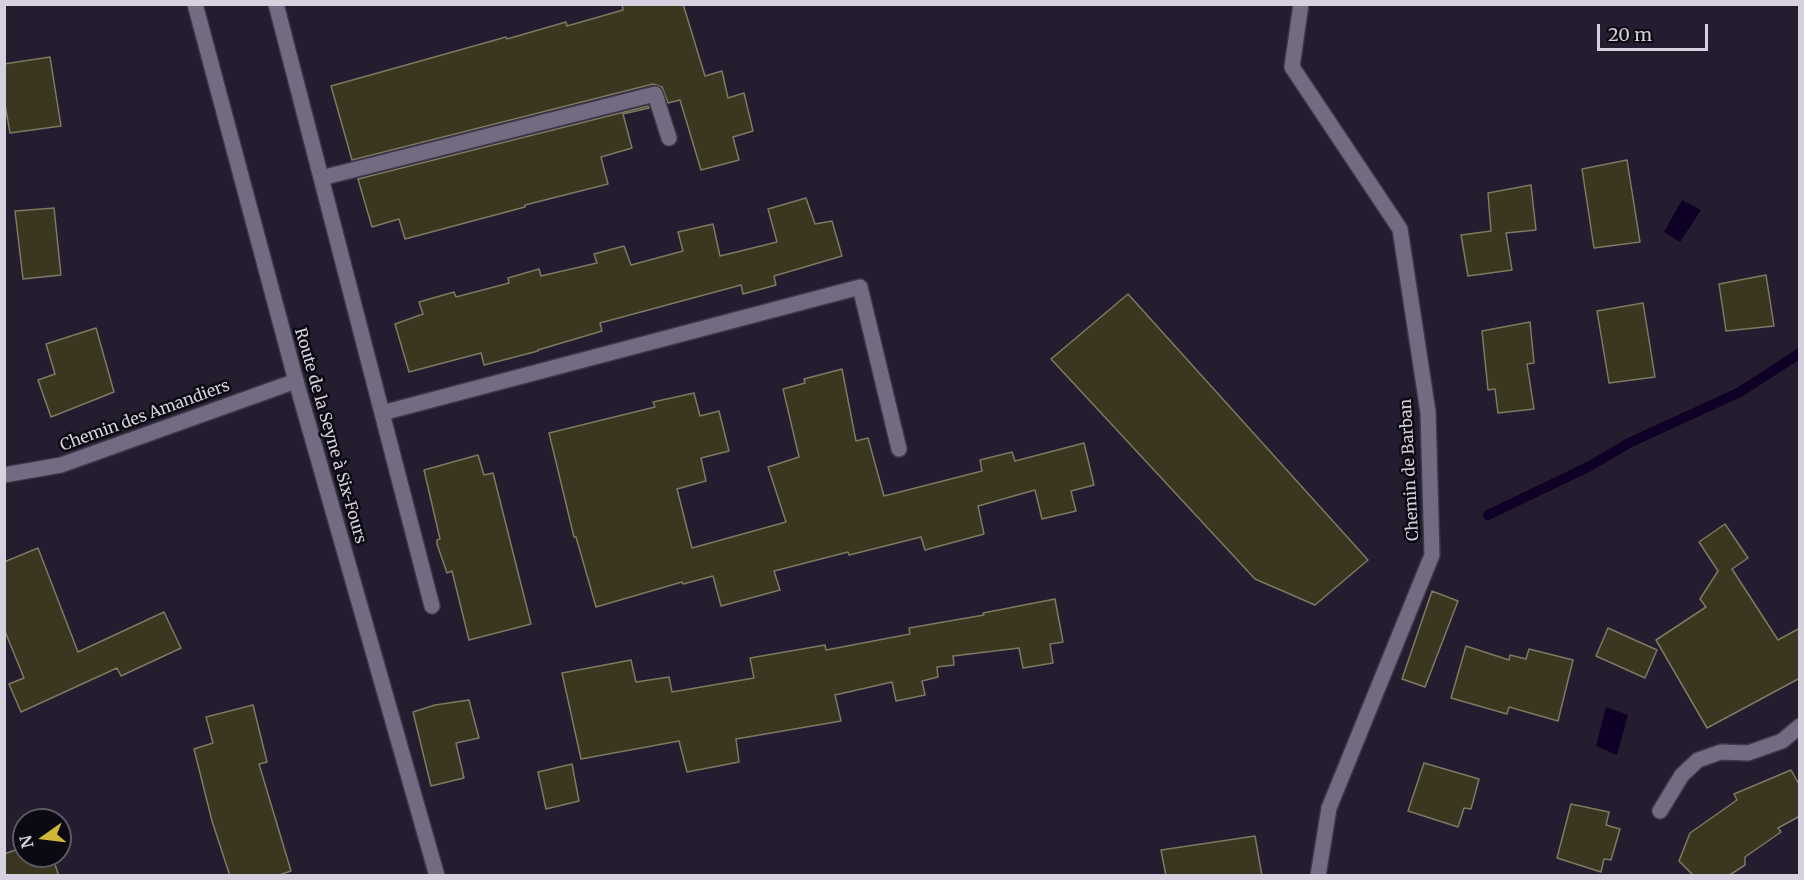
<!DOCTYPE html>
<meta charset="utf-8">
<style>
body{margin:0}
#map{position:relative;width:1804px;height:880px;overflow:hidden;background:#231d2f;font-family:Merriweather,serif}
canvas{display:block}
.frame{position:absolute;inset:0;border:6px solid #d5d1de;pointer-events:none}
.north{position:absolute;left:12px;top:808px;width:60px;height:60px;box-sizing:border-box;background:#0b0911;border:2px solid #5c5963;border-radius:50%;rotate:256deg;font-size:16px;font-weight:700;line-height:24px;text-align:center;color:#d5d1de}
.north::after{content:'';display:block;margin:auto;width:21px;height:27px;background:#d0b736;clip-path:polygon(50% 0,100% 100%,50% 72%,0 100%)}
.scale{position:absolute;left:1597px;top:24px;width:111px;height:27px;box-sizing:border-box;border:3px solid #d5d1de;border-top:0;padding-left:8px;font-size:18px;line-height:21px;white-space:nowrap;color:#d5d1de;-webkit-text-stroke:4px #0b0911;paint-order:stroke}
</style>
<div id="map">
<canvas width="1804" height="880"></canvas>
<div class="frame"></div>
<div class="north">N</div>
<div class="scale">20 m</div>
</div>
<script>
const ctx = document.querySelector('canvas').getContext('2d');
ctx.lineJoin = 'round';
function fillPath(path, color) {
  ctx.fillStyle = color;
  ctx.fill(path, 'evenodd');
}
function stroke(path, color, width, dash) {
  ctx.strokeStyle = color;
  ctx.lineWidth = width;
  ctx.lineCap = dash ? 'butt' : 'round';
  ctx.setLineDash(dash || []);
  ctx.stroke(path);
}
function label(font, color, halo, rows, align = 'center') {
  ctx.font = font + ' Merriweather,serif';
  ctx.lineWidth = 5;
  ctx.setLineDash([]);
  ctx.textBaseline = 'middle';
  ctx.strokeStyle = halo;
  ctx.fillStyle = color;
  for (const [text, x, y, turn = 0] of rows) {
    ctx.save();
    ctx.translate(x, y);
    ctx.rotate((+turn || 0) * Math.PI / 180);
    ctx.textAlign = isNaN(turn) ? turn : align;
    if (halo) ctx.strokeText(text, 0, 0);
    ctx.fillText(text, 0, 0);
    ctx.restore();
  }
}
fillPath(new Path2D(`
 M 1682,200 L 1701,210 L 1680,242 L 1664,232 Z
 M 1606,707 L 1628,715 L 1617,755 L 1596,746 Z`), '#0f0026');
stroke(new Path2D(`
 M 1488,515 L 1590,466 L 1629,443 L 1740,392 L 1800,353`), '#0f0026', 10);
const building = new Path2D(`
 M 622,4 L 683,4 L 705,76 L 722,71 L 728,98 L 744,93 L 753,131 L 733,137 L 739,160 L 701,170 L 680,100 L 668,103 L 662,87 L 653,84 L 352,160 L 331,86 L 506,37 L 507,39 L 566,22 L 567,26 L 623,10 Z
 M 50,57 L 61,126 L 10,133 L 4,99 L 4,64 Z
 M 648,106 L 649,108 L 623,114 L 632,148 L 601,157 L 608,184 L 525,205 L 525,207 L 405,239 L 399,219 L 372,227 L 358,179 Z
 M 1627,160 L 1640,242 L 1594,248 L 1582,169 Z
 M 1531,185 L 1536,230 L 1506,233 L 1512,270 L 1468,276 L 1461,235 L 1491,231 L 1488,193 Z
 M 806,198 L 815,224 L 832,221 L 842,256 L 774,276 L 776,285 L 743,294 L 741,285 L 600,323 L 602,331 L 538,350 L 538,351 L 484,365 L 481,353 L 409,372 L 395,324 L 423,314 L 419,302 L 454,292 L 456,297 L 509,283 L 508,278 L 539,269 L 541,276 L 597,263 L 594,254 L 624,246 L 631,265 L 683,251 L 678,232 L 713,224 L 720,256 L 777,242 L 768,209 Z
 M 54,208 L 61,275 L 23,279 L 15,211 Z
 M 1766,275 L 1774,326 L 1726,331 L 1719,284 Z
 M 1128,294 L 1368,560 L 1315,605 L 1255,579 L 1051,359 Z
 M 1643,303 L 1655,377 L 1609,383 L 1597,311 Z
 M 1530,322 L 1534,363 L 1527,364 L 1534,409 L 1498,413 L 1495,389 L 1488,390 L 1482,331 Z
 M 96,328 L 114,392 L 51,417 L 38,380 L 55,374 L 46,344 Z
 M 842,369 L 856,441 L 868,438 L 884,496 L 982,471 L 980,460 L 1012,452 L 1015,461 L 1084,443 L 1094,485 L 1071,491 L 1076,511 L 1042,519 L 1035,490 L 978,506 L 984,534 L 925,550 L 921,537 L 849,555 L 848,552 L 774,571 L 780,590 L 721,606 L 713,576 L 683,584 L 682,582 L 596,607 L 576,537 L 574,537 L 549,433 L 655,407 L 653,402 L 694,393 L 700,416 L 719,411 L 729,451 L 701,458 L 706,481 L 677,489 L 692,548 L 786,522 L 768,467 L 799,457 L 783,389 L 805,383 L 804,379 Z
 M 478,455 L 484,475 L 493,473 L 531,624 L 469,640 L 452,571 L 447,573 L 437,544 L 437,540 L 440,539 L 424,470 Z
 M 1725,524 L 1748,558 L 1732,569 L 1778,640 L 1800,628 L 1800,678 L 1707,728 L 1656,640 L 1706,607 L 1700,599 L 1718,571 L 1699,542 Z
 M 38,548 L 78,652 L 164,612 L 181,648 L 121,676 L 117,668 L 21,712 L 9,684 L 24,678 L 4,629 L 4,562 Z
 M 1432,591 L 1458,601 L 1425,687 L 1402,679 Z
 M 1055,599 L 1063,642 L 1050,644 L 1053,663 L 1023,668 L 1019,648 L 953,656 L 954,665 L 937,667 L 938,677 L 922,681 L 925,695 L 896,701 L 892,682 L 835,695 L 841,721 L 736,739 L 739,762 L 687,772 L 679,741 L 581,759 L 562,673 L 631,660 L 636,682 L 669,677 L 672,692 L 754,678 L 750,658 L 825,645 L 826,650 L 910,634 L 909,628 L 984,615 L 983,613 Z
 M 1608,628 L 1657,650 L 1645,678 L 1596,656 Z
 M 1466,646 L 1509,660 L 1510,655 L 1526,659 L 1529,649 L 1573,660 L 1558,721 L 1509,707 L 1507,714 L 1451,698 Z
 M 469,700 L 479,738 L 456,743 L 464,778 L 431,786 L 413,712 L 435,705 Z
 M 253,705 L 267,762 L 259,764 L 291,871 L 276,876 L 230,876 L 212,821 L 194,749 L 213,743 L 206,717 Z
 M 1424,763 L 1479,779 L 1471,809 L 1464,808 L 1458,827 L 1408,811 Z
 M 572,764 L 579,801 L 546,809 L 538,772 Z
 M 1791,770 L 1800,786 L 1800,816 L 1778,828 L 1781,832 L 1745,857 L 1745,865 L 1728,876 L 1694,876 L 1679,861 L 1690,833 L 1737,800 L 1734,794 Z
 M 1571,804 L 1609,812 L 1606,825 L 1620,829 L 1611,860 L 1604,859 L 1601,872 L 1557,858 Z
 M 1255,836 L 1262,876 L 1166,876 L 1161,850 Z
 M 24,847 L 24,856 L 52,856 L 59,876 L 4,876 L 4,854 Z`);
fillPath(building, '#3a3620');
stroke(building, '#7e7961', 1.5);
const service = new Path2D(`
 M 276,4 L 432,606
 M 321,178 L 655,94 L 669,138
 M 382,413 L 860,287 L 899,449
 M 1660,811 L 1682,775 L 1698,760 L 1721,752 L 1748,753 L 1782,741 L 1800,726`);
const minor = new Path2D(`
 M 1301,4 L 1292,67 L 1400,229 L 1428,412 L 1432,555 L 1329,808 L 1318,876
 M 4,475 L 61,465 L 296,381`);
const tertiary = new Path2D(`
 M 195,4 L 296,381 L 437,876`);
stroke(service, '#3d3747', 18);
stroke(minor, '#3d3747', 18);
stroke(tertiary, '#3d3747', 18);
stroke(service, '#726b82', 15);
stroke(minor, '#726b82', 15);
stroke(tertiary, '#726b82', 15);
label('16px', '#d5d1de', '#0b0911', [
 ["Chemin des Amandiers",145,416,-20],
 ["Route de la Seyne à Six-Fours",330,436,74],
 ["Chemin de Barban",1410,470,-93]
]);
</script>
